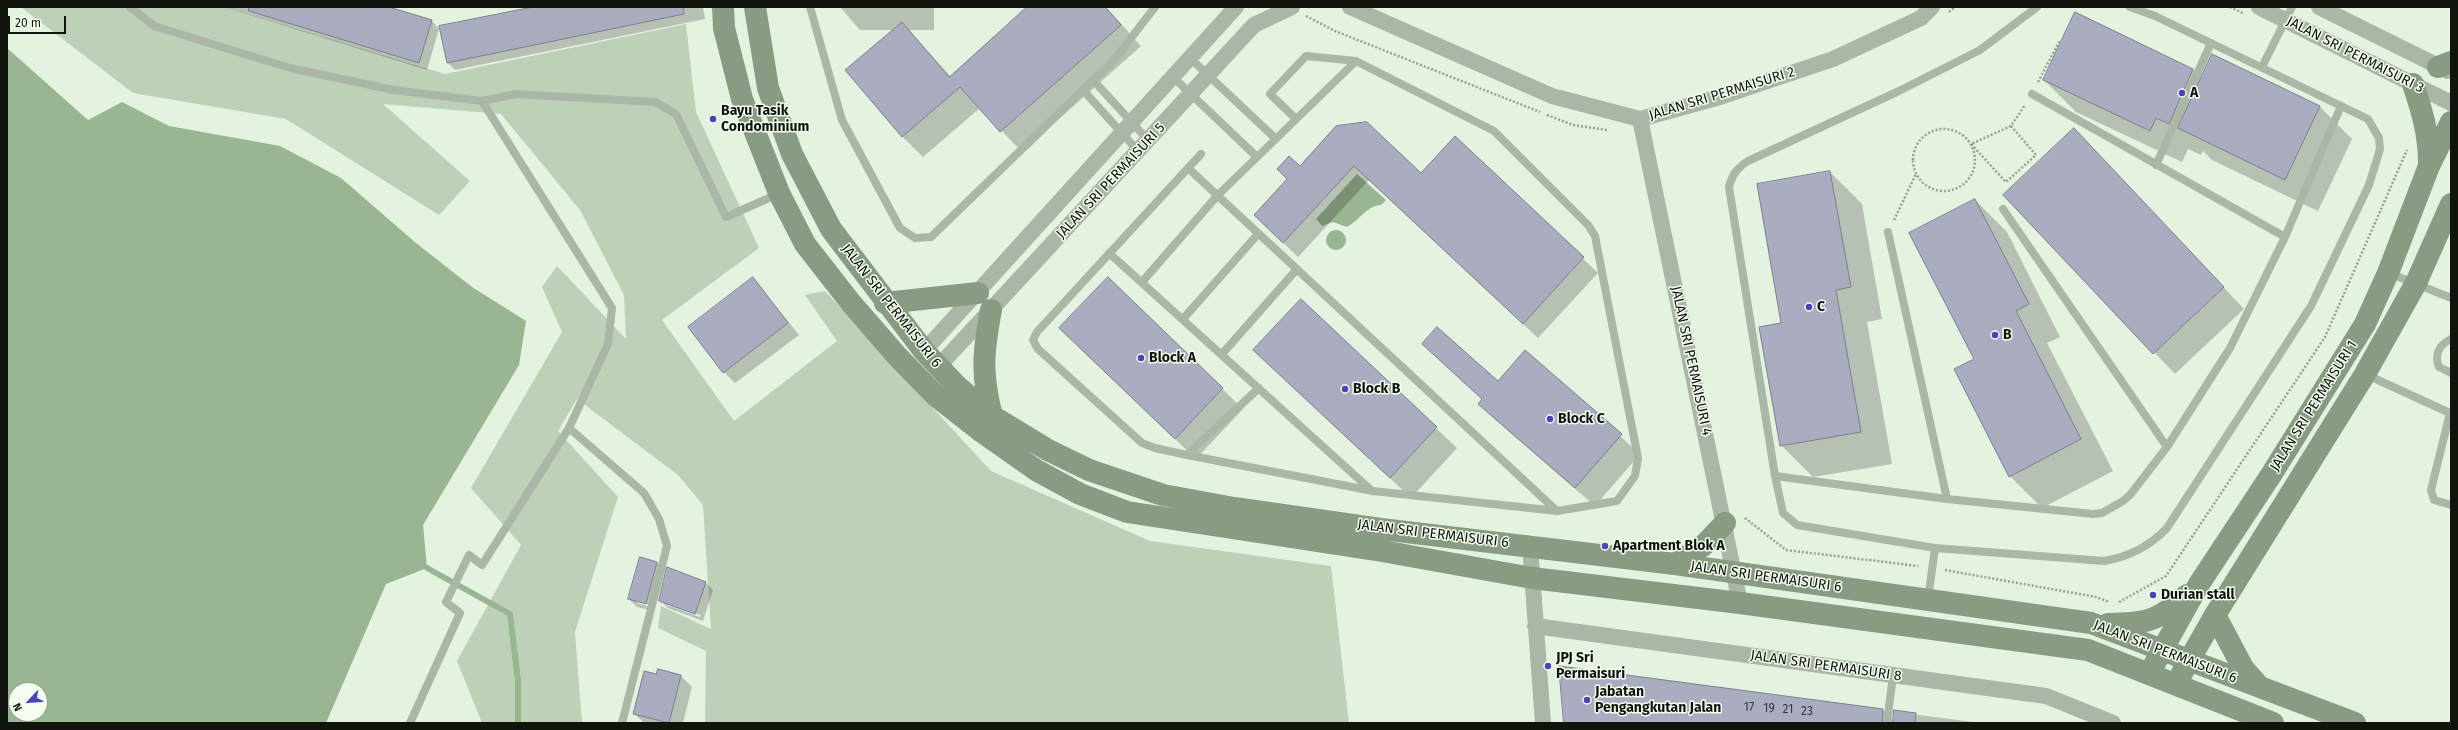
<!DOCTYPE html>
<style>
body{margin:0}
#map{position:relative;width:2458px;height:730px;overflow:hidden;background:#e4f2e0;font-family:"Fira Sans",sans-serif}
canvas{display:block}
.frame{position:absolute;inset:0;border:8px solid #0f140d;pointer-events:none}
.north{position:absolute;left:8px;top:682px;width:40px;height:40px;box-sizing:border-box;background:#f3feef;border:1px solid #98a095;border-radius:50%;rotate:244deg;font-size:11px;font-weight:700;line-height:16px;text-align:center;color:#0f140d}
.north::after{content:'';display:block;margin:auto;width:14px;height:18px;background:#4c43ba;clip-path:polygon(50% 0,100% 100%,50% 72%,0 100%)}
.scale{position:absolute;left:8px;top:16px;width:58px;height:18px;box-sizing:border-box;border:2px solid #0f140d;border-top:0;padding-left:5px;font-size:12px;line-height:14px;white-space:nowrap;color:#0f140d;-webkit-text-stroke:3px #f3feef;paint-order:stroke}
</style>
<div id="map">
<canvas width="2458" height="730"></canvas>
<div class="frame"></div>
<div class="north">N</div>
<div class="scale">20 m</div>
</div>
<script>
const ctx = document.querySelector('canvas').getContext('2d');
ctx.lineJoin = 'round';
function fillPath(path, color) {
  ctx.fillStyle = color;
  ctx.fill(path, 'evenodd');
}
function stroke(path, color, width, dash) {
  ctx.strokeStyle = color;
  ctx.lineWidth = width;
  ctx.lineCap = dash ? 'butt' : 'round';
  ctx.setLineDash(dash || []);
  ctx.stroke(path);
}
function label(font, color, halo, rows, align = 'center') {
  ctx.font = font + ' "Fira Sans",sans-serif';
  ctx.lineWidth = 3;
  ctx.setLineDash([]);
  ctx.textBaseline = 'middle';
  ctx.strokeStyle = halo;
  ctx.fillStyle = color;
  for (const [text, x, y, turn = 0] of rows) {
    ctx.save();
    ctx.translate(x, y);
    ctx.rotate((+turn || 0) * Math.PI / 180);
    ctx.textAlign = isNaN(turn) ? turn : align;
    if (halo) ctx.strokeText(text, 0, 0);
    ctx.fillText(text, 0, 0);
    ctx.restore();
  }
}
fillPath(new Path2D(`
 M 21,7 L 225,7 L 445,74 L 686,24 L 696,112 L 759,248 L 662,320 L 734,421 L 837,341 L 805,295 L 825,291 L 991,471 L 1150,541 L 1331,566 L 1349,723 L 705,723 L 706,651 L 658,628 L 661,606 L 711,629 L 703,505 L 678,475 L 577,399 L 558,431 L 618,497 L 575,632 L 582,723 L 482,723 L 457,661 L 521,545 L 471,488 L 562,332 L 542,287 L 557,266 L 626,339 L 624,295 L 580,210 L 501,114 L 383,104 L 470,181 L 439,215 L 286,119 L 133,93 Z`), '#bed1b8');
fillPath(new Path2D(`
 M 7,48 L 88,120 L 122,102 L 169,126 L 280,146 L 341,178 L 416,243 L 472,287 L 526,321 L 519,365 L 423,525 L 427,568 L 386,584 L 326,723 L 7,723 ZM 16,690 L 40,690 L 40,714 L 16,714 Z
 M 1357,174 L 1386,200 L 1381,205 C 1366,206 1360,220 1347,227 L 1333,222 L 1322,226 L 1316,219 Z
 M1326 240a10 10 0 1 1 20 0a10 10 0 1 1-20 0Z`), '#9ab591');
fillPath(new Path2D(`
 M 224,7 L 386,7 L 432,21 L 439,29 L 427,70 Z
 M 538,7 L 703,7 L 705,19 L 455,70 L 447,62 Z
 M 840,7 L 934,7 L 934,30 L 909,30 L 951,77 L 1029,7 L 1106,7 L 1141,46 L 1022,152 L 980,108 L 923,157 L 903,137 L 846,70 L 893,30 L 860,30 Z
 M 2075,14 L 2193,70 L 2202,79 L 2320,107 L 2352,139 L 2318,211 L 2212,160 L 2203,151 L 2201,155 L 2188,149 L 2182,162 L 2076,112 L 2044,80 Z
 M 1337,127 L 1421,174 L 1455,138 L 1598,273 L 1538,338 L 1369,180 L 1298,257 L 1270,230 L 1288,179 Z
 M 2074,129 L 2244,309 L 2175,374 L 2005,195 Z
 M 1830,172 L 1862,204 L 1882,319 L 1867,322 L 1892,464 L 1813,477 L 1781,445 Z
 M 1975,200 L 2007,232 L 2060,337 L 2047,343 L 2113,471 L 2042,508 L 2010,476 L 1975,360 Z
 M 753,278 L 799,335 L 735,383 L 724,372 Z
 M 1108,279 L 1243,409 L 1196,459 L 1081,349 Z
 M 1301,301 L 1457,448 L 1411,498 L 1254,350 Z
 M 1423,344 L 1498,382 L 1525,351 L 1640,454 L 1595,506 L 1498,422 L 1479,404 L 1483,400 Z
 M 657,563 L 664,571 L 653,611 L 637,607 L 629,599 ZM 637,601 L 651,605 L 650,607 L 637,603 Z
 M 668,569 L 706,583 L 713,590 L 703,621 L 668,608 L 660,600 ZM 667,603 L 700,615 L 700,617 L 667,605 Z
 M 657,675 L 680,675 L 692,687 L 683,723 L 644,723 L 634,713 Z
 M 1883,710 L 1893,721 L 1895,712 L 1981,723 L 1565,723 Z`), '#0003');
stroke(new Path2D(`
 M 427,568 L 510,614 L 518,681 L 518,723`), '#9ab591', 6);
const building = new Path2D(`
 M 249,7 L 389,7 L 432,20 L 419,63 L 249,11 Z
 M 533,7 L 683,7 L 684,14 L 447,63 L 439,26 Z
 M 1027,7 L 1105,7 L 1121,25 L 1000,132 L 960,87 L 902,137 L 845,70 L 902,22 L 949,77 Z
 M 2075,12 L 2193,69 L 2169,124 L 2156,118 L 2150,131 L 2043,80 Z
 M 2212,54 L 2320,106 L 2285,180 L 2178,128 Z
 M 1367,122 L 1421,173 L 1455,136 L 1584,257 L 1523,324 L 1354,166 L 1283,243 L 1254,215 L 1287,179 L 1277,169 L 1289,156 L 1300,166 L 1336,126 Z
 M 2074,128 L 2224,287 L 2153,354 L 2003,195 Z
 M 1830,171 L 1851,287 L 1836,290 L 1861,432 L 1780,446 L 1759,327 L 1781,323 L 1757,184 Z
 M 1975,199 L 2029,304 L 2016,311 L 2081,439 L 2009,477 L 1954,369 L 1974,359 L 1909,233 Z
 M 753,277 L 788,323 L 723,373 L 688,327 Z
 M 1108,277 L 1223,388 L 1175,439 L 1059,328 Z
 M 1301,299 L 1437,427 L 1390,478 L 1253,350 Z
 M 1437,327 L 1498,381 L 1525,350 L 1622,434 L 1575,488 L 1478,404 L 1482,399 L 1422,344 Z
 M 640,557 L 657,562 L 646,604 L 628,599 Z
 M 667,567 L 706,582 L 695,614 L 659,601 Z
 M 1559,666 L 1883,709 L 1882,723 L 1564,723 Z
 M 658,669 L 681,675 L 669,723 L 633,714 L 644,671 L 656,674 Z
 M 1894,710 L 1916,713 L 1915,723 L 1893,723 Z`);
fillPath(building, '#aaacc0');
stroke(building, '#7b7e91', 1);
stroke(new Path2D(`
 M 2230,7 L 2243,13
 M 1949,12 L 1955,7
 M 1306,16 L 1335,31 L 1540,112
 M 2038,82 L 2060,40
 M 1547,115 L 1573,125 L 1607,130
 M 2011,126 L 2036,155 L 2006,182 L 1971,144 L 2011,126 L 2025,105
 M1913 160a31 31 0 1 1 62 0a31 31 0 1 1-62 0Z
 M 1894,220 L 1916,174
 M 1745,518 L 1786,550 L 1918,566
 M 1945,570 L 2096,597 L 2109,602
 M 2119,602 L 2166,576 L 2325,337 L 2407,150`), '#96a193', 2.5, [2, 2]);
stroke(new Path2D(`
 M 130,7 L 154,26 L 290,68 L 394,90 L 482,101 L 612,308 L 608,344 L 569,428 L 482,565 L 469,555 L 446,602 L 460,613 L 410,723
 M 810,7 L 842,120 L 900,228 L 915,238 L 931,237 L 1114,60 L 1155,7
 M 2037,7 L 1980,50 L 1899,91 L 1748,161 C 1737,168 1732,175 1729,187 L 1775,476 L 1783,513 L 1797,525 L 1935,548 L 2104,561 C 2128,557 2150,546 2167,528 L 2311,306 L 2369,185 L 2380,149 L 2379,138 L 2368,119 L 2155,16 L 2130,7
 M 1190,58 L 1276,139
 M 2262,67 L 2292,7
 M 1173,77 L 1257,157
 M 1093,80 L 1148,140
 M 1083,90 L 1138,151
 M 2032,94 L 2285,237
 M 482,101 L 516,94 L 655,102 L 676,114 L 726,217 L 778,194
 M 1201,154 L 1037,332 L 1033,340 L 1038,349 L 1142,443 L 1155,448 L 1187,455 L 1373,491 L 1557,511 L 1617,501 L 1635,476 L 1638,458 L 1595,236 L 1588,225 L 1494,131 L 1356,61 L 1306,56 L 1270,94 L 1296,119
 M 2156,165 L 2211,43
 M 1188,168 L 1557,511
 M 2003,209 L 2167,447
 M 1888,232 L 1947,499
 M 1109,253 L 1372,491
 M 2389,273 L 2451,298
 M 1142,282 L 1217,196 L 1356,61
 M 1183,319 L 1258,234
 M 2451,339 C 2439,345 2434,355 2439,367 L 2451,373
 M 1222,354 L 1297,269
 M 2367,375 L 2450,413 L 2431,490 L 2434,500 L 2451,505
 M 569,428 L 644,493 L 659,519 L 667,546 L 622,723
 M 1187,455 L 1259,388
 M 1775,476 L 1947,499 L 2093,514 L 2102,513 L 2123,501 L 2130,495 L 2167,447 L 2230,348 L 2285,237 L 2341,106
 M 1928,599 L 1935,548
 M 1887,723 L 1893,675`), '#aab6a6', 8);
stroke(new Path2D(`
 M 1350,7 L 1552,96 L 1640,119 L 1720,97 L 1833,59 L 1921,18 L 1932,7
 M 2259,7 L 2451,103
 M 2319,7 L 2448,71
 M 1640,119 L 1740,603
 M 924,351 L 1236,7
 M 938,367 L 1254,25 L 1292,7
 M 1530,546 L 1543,723
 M 1535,626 L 2046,696 L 2113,723`), '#aab6a6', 16);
stroke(new Path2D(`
 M 723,7 L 724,28 L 742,99 L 779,193 L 805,244 L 851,303 L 897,356 L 936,396 L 982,432 L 1036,470 L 1080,494 L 1127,512 L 1382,551 L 1532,578 L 1740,603 L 2088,650 L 2273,723
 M 755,7 L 768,88 L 792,154 L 831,229 L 924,351 L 956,385 L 992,416 L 1048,450 L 1089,470 L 1163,495 L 1234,508 L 1381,529 L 1675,564 L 2091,623 L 2355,723
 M 2438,67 L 2451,62
 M 2413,84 C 2422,111 2429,134 2429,163
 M 885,303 L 978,293
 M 991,310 C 983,352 981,374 992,416
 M 1675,564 L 1704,545 L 1725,523
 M 2215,615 L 2243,668 L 2259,686
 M 2108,624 C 2146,624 2158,621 2187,595
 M 2155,663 L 2199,584 L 2271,475 L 2365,324 L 2388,273 L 2429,166 L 2451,122
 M 2182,673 L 2215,615 L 2365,374 L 2416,283 L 2451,204`), '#899b83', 22);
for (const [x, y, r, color] of [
 [2182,93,4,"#4c43ba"],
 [713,119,4,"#4c43ba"],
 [1809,307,4,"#4c43ba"],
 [1995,335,4,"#4c43ba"],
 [1141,358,4,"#4c43ba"],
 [1345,389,4,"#4c43ba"],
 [1550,419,4,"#4c43ba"],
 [1605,546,4,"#4c43ba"],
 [2153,595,4,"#4c43ba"],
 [1548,666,4,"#4c43ba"],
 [1587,700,4,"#4c43ba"]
]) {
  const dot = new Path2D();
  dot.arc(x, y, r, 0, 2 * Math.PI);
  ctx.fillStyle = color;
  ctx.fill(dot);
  stroke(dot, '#f3feef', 1.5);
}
label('12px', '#363a3a', null, [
 ["17",1749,708],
 ["19",1769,709],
 ["21",1788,710],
 ["23",1807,712]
]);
label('14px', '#0f140d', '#f3feef', [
 ["JALAN SRI PERMAISURI 3",2355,55,27],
 ["JALAN SRI PERMAISURI 2",1722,94,-17],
 ["JALAN SRI PERMAISURI 5",1111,181,-47],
 ["JALAN SRI PERMAISURI 6",891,306,52],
 ["JALAN SRI PERMAISURI 4",1691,361,78],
 ["JALAN SRI PERMAISURI 1",2314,406,-58],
 ["JALAN SRI PERMAISURI 6",1433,534,7],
 ["JALAN SRI PERMAISURI 6",1766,577,8],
 ["JALAN SRI PERMAISURI 6",2165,652,21],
 ["JALAN SRI PERMAISURI 8",1826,666,8]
]);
label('bold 14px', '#0f140d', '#f3feef', [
 ["A",2190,93],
 ["Bayu Tasik",721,111],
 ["Condominium",721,127],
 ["C",1817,307],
 ["B",2003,335],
 ["Block A",1149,358],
 ["Block B",1353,389],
 ["Block C",1558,419],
 ["Apartment Blok A",1613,546],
 ["Durian stall",2161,595],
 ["JPJ Sri",1556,658],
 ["Permaisuri",1556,674],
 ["Jabatan",1595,692],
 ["Pengangkutan Jalan",1595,708]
], 'left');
</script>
